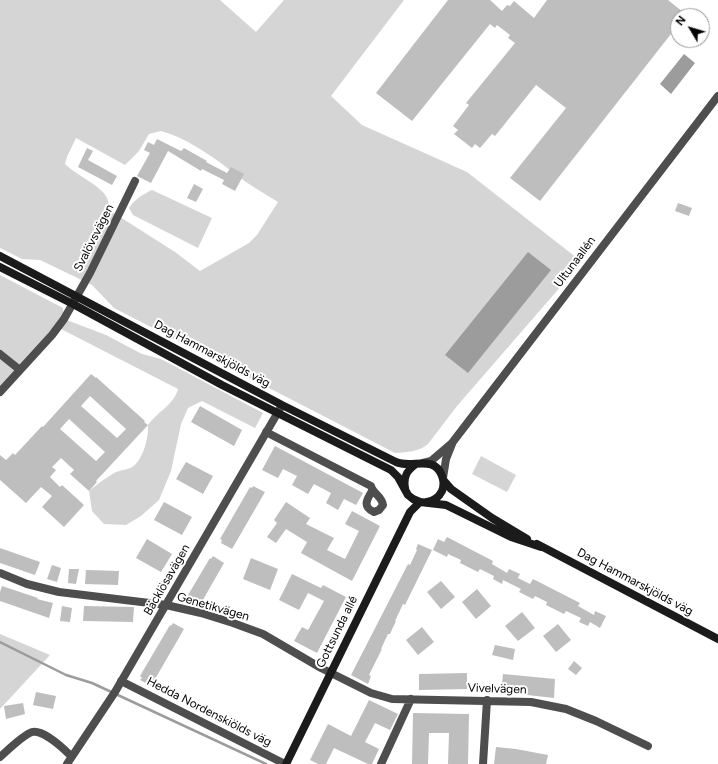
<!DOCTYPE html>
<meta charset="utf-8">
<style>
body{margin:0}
#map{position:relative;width:718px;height:764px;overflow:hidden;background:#fff;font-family:Figtree,sans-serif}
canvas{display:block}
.north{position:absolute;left:670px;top:8px;width:40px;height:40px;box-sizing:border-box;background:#fff;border:1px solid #999;border-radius:50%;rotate:308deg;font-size:11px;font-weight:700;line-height:16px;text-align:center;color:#000}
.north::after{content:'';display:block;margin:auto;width:14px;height:18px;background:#000;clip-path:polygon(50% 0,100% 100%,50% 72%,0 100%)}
</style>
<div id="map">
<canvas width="718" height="764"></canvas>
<div class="north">N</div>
</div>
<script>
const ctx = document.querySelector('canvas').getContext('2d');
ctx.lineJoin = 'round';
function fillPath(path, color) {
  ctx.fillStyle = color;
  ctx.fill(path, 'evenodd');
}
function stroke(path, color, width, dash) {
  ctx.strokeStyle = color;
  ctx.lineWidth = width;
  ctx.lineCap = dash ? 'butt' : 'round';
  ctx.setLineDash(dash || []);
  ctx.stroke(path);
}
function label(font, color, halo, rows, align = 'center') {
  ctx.font = font + ' Figtree,sans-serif';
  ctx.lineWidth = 4;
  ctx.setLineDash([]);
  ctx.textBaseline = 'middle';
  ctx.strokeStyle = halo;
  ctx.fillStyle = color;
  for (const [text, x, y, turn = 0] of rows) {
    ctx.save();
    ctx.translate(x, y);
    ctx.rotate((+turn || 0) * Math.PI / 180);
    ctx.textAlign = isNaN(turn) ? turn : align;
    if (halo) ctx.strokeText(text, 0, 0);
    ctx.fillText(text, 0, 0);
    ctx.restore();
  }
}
fillPath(new Path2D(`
 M 0,0 L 220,0 L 256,32 L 284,0 L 404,0 L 331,96 L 362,125 L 467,172 L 582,262 L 457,406 L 428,444 C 418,452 408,452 395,453 L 114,308 L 92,285 L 40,260 L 22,259 L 0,248 ZM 161,131 C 191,139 221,163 246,182 C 256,189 267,195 278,202 L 257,235 L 249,243 L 200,271 L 175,252 L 109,210 C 109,206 109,202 107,198 C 102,186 76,175 65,164 L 67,157 L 76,138 L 125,165 L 139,151 L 149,134 Z
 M 152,190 L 212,218 L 198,248 L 133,215 L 129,208 C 135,199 142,195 152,190 Z
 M 0,275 L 63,308 L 64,319 L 106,335 L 142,354 L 161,359 L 263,413 L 255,428 L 202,401 L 188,408 L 181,424 L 171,471 L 159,500 L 141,516 L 126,525 L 104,524 L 92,511 L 89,491 C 97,484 106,478 114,473 C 120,470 127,470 132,467 C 143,461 149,436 148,425 C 157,412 174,405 178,389 L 63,330 L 59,326 L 0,392 Z
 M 481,456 L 516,475 L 507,492 L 472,474 Z
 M 0,634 L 50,655 L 0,709 Z`), '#d5d5d5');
fillPath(new Path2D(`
 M 684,54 L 695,63 L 671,94 L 660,84 Z
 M 528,252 L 551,270 L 468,373 L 445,355 Z`), '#9c9c9c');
stroke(new Path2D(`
 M 0,642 L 66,675 L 92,683 L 266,764`), '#9c9c9c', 2.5);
fillPath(new Path2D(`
 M 448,0 L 490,0 L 502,11 L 507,5 L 510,6 L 514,1 L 534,18 L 547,0 L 668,0 L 688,16 L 678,16 L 678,25 L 540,201 L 510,178 L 566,108 L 536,85 L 495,136 L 492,134 L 480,148 L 475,144 L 472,148 L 454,134 L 458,130 L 453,126 L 469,105 L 466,103 L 515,43 L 508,38 L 510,35 L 497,25 L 495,28 L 490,24 L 412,121 L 376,93 Z
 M 157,139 L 181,151 L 184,148 L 207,161 L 206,162 L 227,173 L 231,167 L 244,174 L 235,191 L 222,184 L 224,180 L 202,169 L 201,171 L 168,151 L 151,183 L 137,176 L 150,153 L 144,150 L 148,142 L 154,145 Z
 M 87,148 L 93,151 L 88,160 L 117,176 L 112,185 L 78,167 Z
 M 194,184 L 203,189 L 196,202 L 187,198 Z
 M 678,203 L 692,208 L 689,216 L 675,211 Z
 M 91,374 L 96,378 L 96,377 L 145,421 L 144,422 L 148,425 L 96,481 L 97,482 L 89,491 L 70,474 L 74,470 L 61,458 L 52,467 L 56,470 L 50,477 L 60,487 L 62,485 L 84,505 L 64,527 L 42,507 L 52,496 L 41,487 L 26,503 L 0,480 L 0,455 L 6,460 L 13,453 L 15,455 L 42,426 L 43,427 ZM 90,396 L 126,429 L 117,438 L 81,406 ZM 69,419 L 105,452 L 96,461 L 60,429 Z
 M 200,406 L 242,430 L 234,446 L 191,422 Z
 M 275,446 L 363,493 L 356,505 L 344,499 L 338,510 L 326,503 L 331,493 L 314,484 L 308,494 L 292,485 L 297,476 L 283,469 L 278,478 L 262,470 Z
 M 186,462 L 213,476 L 203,494 L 176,479 Z
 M 253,486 L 265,492 L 232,549 L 221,543 L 222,540 L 220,539 L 250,487 L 252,488 Z
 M 164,502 L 192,517 L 182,535 L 154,520 Z
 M 286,502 L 310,518 L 306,524 L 334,538 L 327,550 L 345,559 L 359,531 L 345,524 L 352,511 L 380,526 L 352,581 L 301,553 L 307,542 L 286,529 L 276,543 L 267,537 L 277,523 L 274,520 Z
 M 447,537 L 493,561 L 492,564 L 507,573 L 509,569 L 520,574 L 518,578 L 530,584 L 533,579 L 580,603 L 578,606 L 594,615 L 595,611 L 606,616 L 600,628 L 590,622 L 588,626 L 579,622 L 581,618 L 566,611 L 564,614 L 546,605 L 547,602 L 535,596 L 533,599 L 519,592 L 521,589 L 503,580 L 502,584 L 493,579 L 494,576 L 480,569 L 478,572 L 460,563 L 461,560 L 448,554 L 447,557 L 433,550 L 438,539 L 444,542 Z
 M 147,539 L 172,554 L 161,572 L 136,558 Z
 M 418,544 L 432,550 L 405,605 L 403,604 L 395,621 L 396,621 L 390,634 L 388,634 L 381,649 L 382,649 L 369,675 L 371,676 L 368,684 L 351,675 L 408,564 L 410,565 L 417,550 L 416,549 Z
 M 0,548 L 40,562 L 35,575 L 0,563 Z
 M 213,556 L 224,563 L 200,605 L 189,598 L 190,597 L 188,595 L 210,558 L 211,559 Z
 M 251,558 L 278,569 L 270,590 L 243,579 Z
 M 52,565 L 61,568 L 57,582 L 47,579 Z
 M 69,569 L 79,569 L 76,584 L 68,583 Z
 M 86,570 L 119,571 L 118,585 L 85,584 Z
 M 292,574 L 321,588 L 323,585 L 346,597 L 317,653 L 294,641 L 302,627 L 308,630 L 324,601 L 308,593 L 299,610 L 279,600 Z
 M 441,581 L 455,597 L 441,609 L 427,592 Z
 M 2,586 L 38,598 L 37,599 L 53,603 L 49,618 L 0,601 L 0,592 Z
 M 477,589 L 491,606 L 476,619 L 462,602 Z
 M 62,606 L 72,608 L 70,622 L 60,621 Z
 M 84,606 L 134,607 L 133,622 L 83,621 Z
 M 522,612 L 535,628 L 518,641 L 505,626 Z
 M 173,623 L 184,629 L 151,686 L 140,680 L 142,678 L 140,676 L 170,625 L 171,626 Z
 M 558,624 L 571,640 L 556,652 L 543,636 Z
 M 422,627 L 434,642 L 418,655 L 406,640 Z
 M 495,645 L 515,649 L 513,660 L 492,655 Z
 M 574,661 L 582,668 L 576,675 L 568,669 Z
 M 467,673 L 467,689 L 419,690 L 419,674 Z
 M 503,674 L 555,679 L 554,698 L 501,692 Z
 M 36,692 L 56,696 L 53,709 L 33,705 Z
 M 369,700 L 398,714 L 390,730 L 375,723 L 365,742 L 379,749 L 372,764 L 368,764 L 334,748 L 326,764 L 318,764 L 310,760 L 328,724 L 351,736 Z
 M 23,703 L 25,714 L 6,719 L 4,706 Z
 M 413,713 L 469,714 L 468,764 L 448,764 L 449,733 L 429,733 L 428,764 L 412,764 Z
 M 496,747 L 516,749 L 548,755 L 546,764 L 494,764 Z`), '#bebebe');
stroke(new Path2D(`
 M 0,354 L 20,370
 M 0,392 L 52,335 L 64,319 L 90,273 L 135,181
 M 266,432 L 371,486 C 373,494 382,496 383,505 L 379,510 L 374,512 C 362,507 367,499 372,491
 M 423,463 L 431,461 L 452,443 L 718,96
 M 443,478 L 446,459 L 452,444
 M 0,573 L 27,584 L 59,592 L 166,605 L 201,613 L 233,623 L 263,634 L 321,668 L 371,693 L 392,699 L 531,702 L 566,709 L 596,721 L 648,746
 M 121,681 L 285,764
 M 0,757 C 8,750 23,735 32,732 C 43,729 64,749 71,756
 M 67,764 L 115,692 L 281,407
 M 381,764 L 411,699
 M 483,764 L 487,700`), '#4e4e4e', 8);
stroke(new Path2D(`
 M 0,256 L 282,405 L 396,462 C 412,469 434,454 442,476 C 444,481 444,486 442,491 C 439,497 433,501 427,502
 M 0,267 L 73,304 L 222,385 L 391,470 L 398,477 L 408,495 L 413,499 L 420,502 L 446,505 L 511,537 L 541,547
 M 444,481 L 451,489 L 492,518 L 527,539
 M 405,488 C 403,477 407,470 416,464
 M 537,544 L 718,639
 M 286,764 L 410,512 L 420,502`), '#1b1b1b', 8);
label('12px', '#000', '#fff', [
 ["Svalövsvägen",94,238,-63],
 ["Ultunaallén",575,262,-53],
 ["Dag Hammarskjölds väg",212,354,28],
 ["Bäcklösavägen",167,580,-60],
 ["Dag Hammarskjölds väg",635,582,28],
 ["Genetikvägen",213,607,16],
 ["Gottsunda allé",337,632,-64],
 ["Vivelvägen",497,689,2],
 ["Hedda Nordenskiölds väg",209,712,27]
]);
</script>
